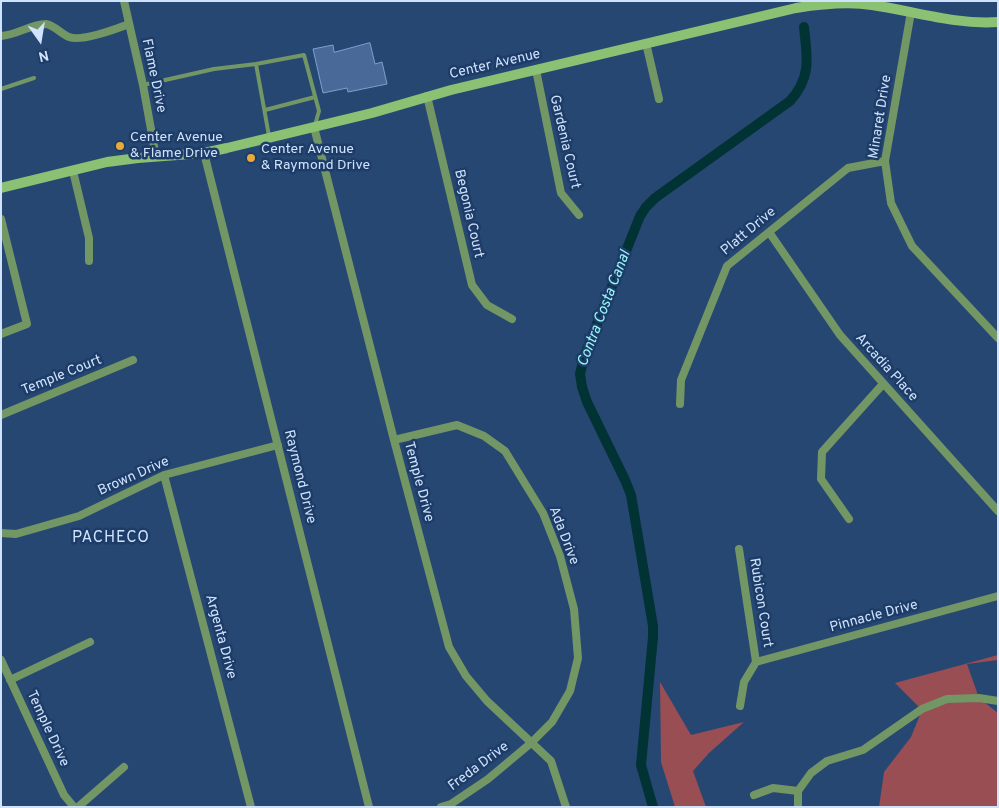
<!DOCTYPE html>
<style>
body{margin:0}
#map{position:relative;width:999px;height:808px;overflow:hidden;background:#274773;font-family:Overpass,sans-serif}
canvas{display:block}
.frame{position:absolute;inset:0;border:2px solid #d0e3fe;pointer-events:none}
.north{position:absolute;left:15px;top:15px;width:50px;height:50px;-webkit-text-stroke:4px #1d3c67;paint-order:stroke;rotate:167deg;font-size:14px;font-weight:700;line-height:20px;text-align:center;color:#d0e3fe}
.north::after{content:'';display:block;margin:auto;width:18px;height:22px;background:#d0e3fe;clip-path:polygon(50% 0,100% 100%,50% 72%,0 100%)}
</style>
<div id="map">
<canvas width="999" height="808"></canvas>
<div class="frame"></div>
<div class="north">N</div>
</div>
<script>
const ctx = document.querySelector('canvas').getContext('2d');
ctx.lineJoin = 'round';
function fillPath(path, color) {
  ctx.fillStyle = color;
  ctx.fill(path, 'evenodd');
}
function stroke(path, color, width, dash) {
  ctx.strokeStyle = color;
  ctx.lineWidth = width;
  ctx.lineCap = dash ? 'butt' : 'round';
  ctx.setLineDash(dash || []);
  ctx.stroke(path);
}
function label(font, color, halo, rows, align = 'center') {
  ctx.font = font + ' Overpass,sans-serif';
  ctx.lineWidth = 5;
  ctx.setLineDash([]);
  ctx.textBaseline = 'middle';
  ctx.strokeStyle = halo;
  ctx.fillStyle = color;
  for (const [text, x, y, turn = 0] of rows) {
    ctx.save();
    ctx.translate(x, y);
    ctx.rotate((+turn || 0) * Math.PI / 180);
    ctx.textAlign = isNaN(turn) ? turn : align;
    if (halo) ctx.strokeText(text, 0, 0);
    ctx.fillText(text, 0, 0);
    ctx.restore();
  }
}
fillPath(new Path2D(`
 M 998,655 L 998,660 L 967,664 L 979,698 L 998,713 L 998,807 L 879,807 L 884,772 L 911,737 L 922,710 L 895,683 Z
 M 660,682 L 691,735 L 744,722 L 709,753 L 693,771 L 706,807 L 675,807 L 661,762 Z`), '#984e53');
stroke(new Path2D(`
 M 653,807 L 641,765 L 653,637 L 653,626 L 631,495 L 625,480 L 587,402 L 582,387 L 580,374 L 585,354 L 640,216 L 646,207 L 655,198 L 790,101 C 812,77 807,57 804,27`), '#023334', 10);
const building = new Path2D(`
 M 370,43 L 375,64 L 382,62 L 387,84 L 348,92 L 347,88 L 323,93 L 313,49 L 333,45 L 334,52 Z`);
fillPath(building, '#496a99');
stroke(building, '#7c9fd1', 1);
stroke(new Path2D(`
 M 256,64 L 269,136
 M 143,85 L 214,69 L 256,64 L 304,55 L 319,111 L 315,125
 M 1,89 L 34,78
 M 265,110 L 315,97`), '#739665', 4);
stroke(new Path2D(`
 M 124,1 L 143,85 L 156,157
 M 911,12 L 885,161 L 891,203 L 912,246 L 998,338
 M 1,36 C 17,35 31,24 46,24 C 54,25 61,34 69,37 C 82,42 116,29 129,24
 M 646,43 L 659,99
 M 536,70 L 561,193 L 579,215
 M 427,96 L 472,285 L 487,305 L 512,319
 M 314,127 L 394,440 L 449,647 L 466,676 L 487,701 L 551,761 L 566,807
 M 204,153 L 369,807
 M 73,171 L 89,238 L 89,261
 M 1,219 L 27,324 L 1,334
 M 769,232 L 840,335 L 998,511
 M 680,404 L 681,380 L 727,266 L 848,168 L 885,161
 M 1,415 L 133,360
 M 394,440 L 457,425 L 484,436 L 505,451 L 543,513 L 560,556 L 574,609 L 578,658 L 570,691 L 552,722 L 531,743 L 488,779 L 451,804 L 441,807
 M 164,475 L 251,807
 M 849,519 L 821,479 L 822,452 L 883,384
 M 1,533 L 16,534 L 79,516 L 164,475 L 278,445
 M 739,549 L 756,662
 M 1,660 L 64,795 L 74,807
 M 756,662 L 998,596
 M 10,680 L 90,642
 M 740,706 L 744,682 L 756,662
 M 754,795 L 773,788 L 798,791
 M 78,807 L 124,767
 M 798,807 L 798,791 L 811,773 L 827,761 L 863,750 L 922,709 L 947,699 L 979,698 L 998,701`), '#739665', 8);
stroke(new Path2D(`
 M 1,188 L 107,162 L 138,158 L 204,153 L 227,148 L 372,113 L 451,90 L 796,8 C 821,4 847,1 872,5 C 914,11 955,25 998,22`), '#8ac173', 10);
for (const [x, y, r, color] of [
 [120,146,5,"#eaaa39"],
 [251,158,5,"#eaaa39"]
]) {
  const dot = new Path2D();
  dot.arc(x, y, r, 0, 2 * Math.PI);
  ctx.fillStyle = color;
  ctx.fill(dot);
  stroke(dot, '#1d3c67', 2);
}
label('14px', '#d0e3fe', '#1d3c67', [
 ["Center Avenue",495,65,-13],
 ["Flame Drive",153,76,78],
 ["Minaret Drive",881,117,-81],
 ["Gardenia Court",564,142,77],
 ["Begonia Court",468,214,77],
 ["Platt Drive",749,232,-40],
 ["Arcadia Place",886,368,48],
 ["Temple Court",62,376,-22],
 ["Brown Drive",134,477,-24],
 ["Raymond Drive",299,477,76],
 ["Temple Drive",418,482,75],
 ["Ada Drive",563,536,69],
 ["Rubicon Court",760,603,81],
 ["Pinnacle Drive",874,617,-15],
 ["Argenta Drive",220,637,75],
 ["Temple Drive",47,729,65],
 ["Freda Drive",479,767,-37]
]);
label('14px', '#d0e3fe', '#1d3c67', [
 ["Center Avenue",130,138],
 ["& Flame Drive",130,154],
 ["Center Avenue",261,150],
 ["& Raymond Drive",261,166]
], 'left');
label('italic 15px', '#98f7f8', '#1d3c67', [
 ["Contra Costa Canal",605,309,-69]
]);
ctx.letterSpacing = '1px';
label('16px', '#d0e3fe', '#1d3c67', [
 ["PACHECO",111,539]
]);
ctx.letterSpacing = '0px';
</script>
